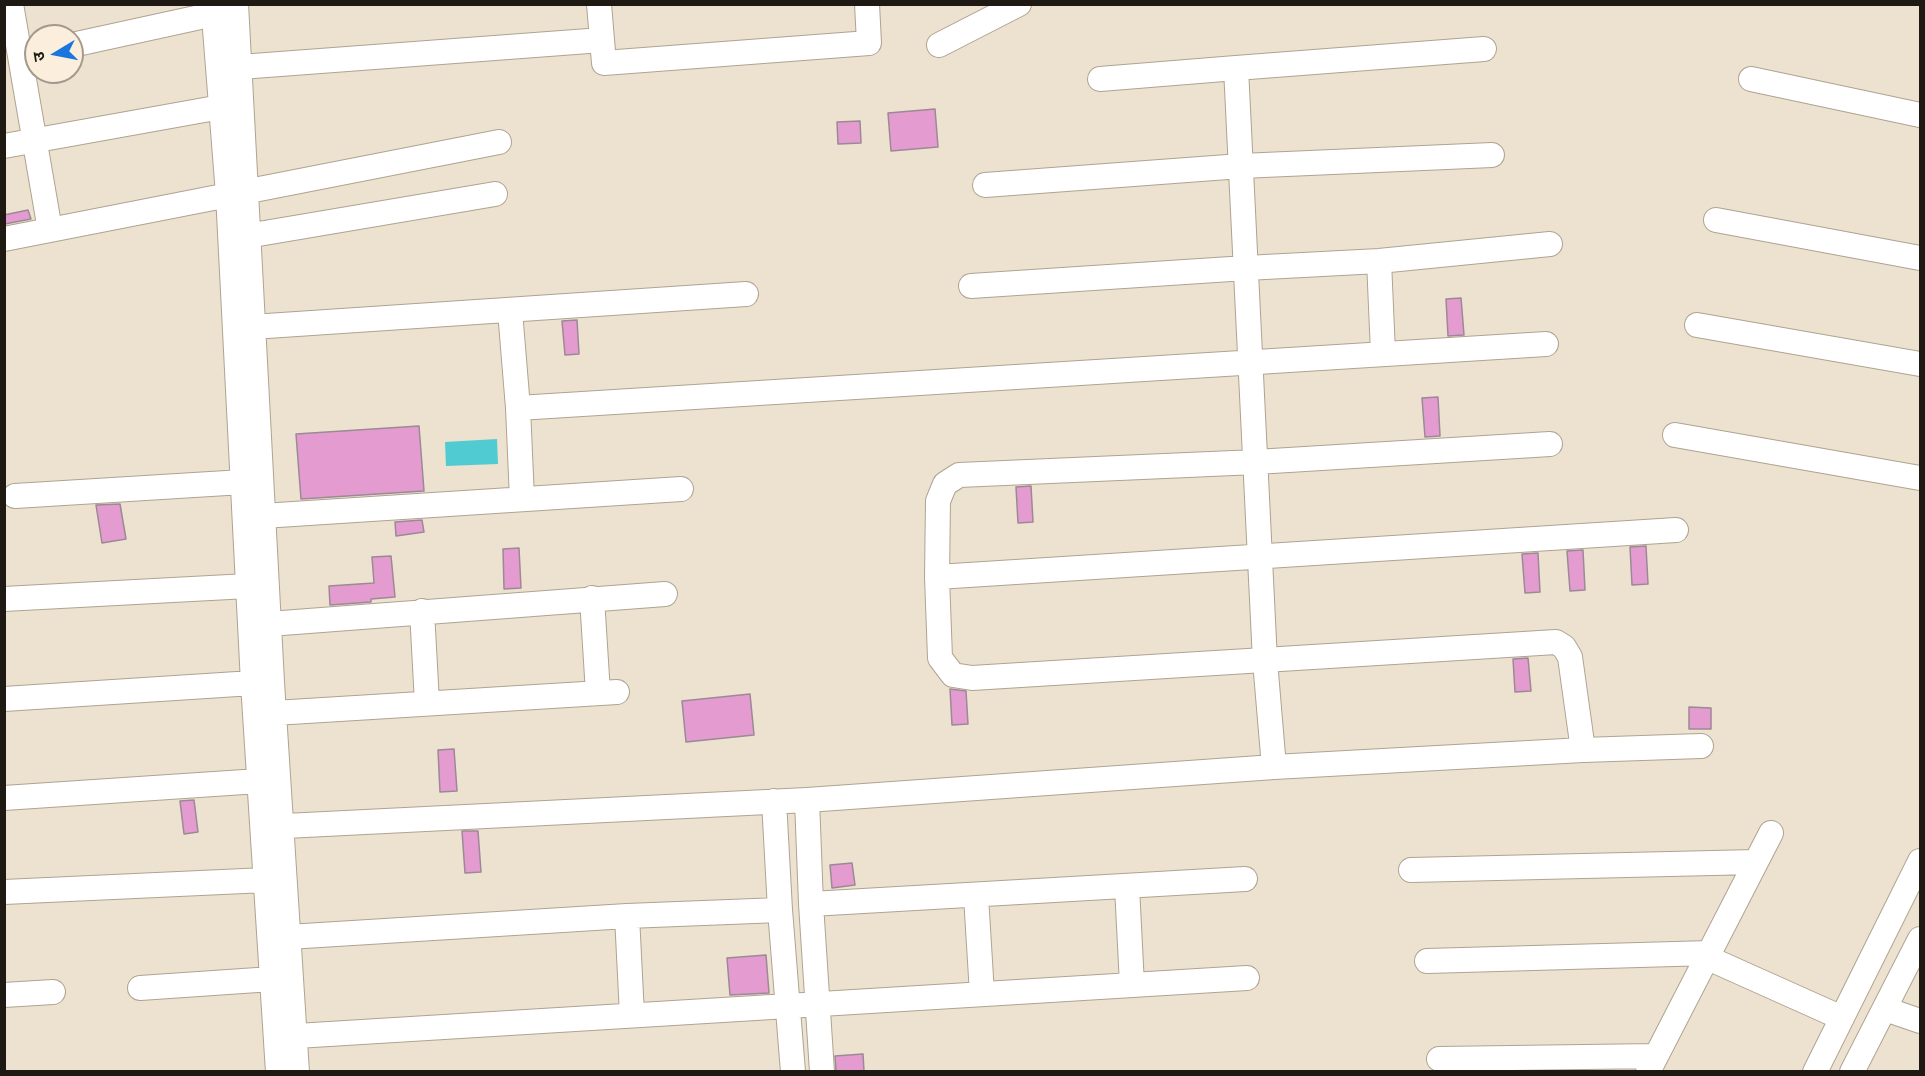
<!DOCTYPE html>
<meta charset="utf-8">
<style>
body{margin:0}
#map{position:relative;width:1925px;height:1076px;overflow:hidden;background:#ede1cf;font-family:Inter,"Noto Sans Devanagari",sans-serif}
canvas{display:block}
.frame{position:absolute;inset:0;border:6px solid #1e1913;pointer-events:none}
.north{position:absolute;left:24px;top:24px;width:60px;height:60px;box-sizing:border-box;background:#fbeedc;border:2px solid #a3998c;border-radius:50%;rotate:260deg;font-size:16px;font-weight:700;line-height:24px;text-align:center;color:#1e1913}
.north::after{content:'';display:block;margin:auto;width:21px;height:27px;background:#1a75df;clip-path:polygon(50% 0,100% 100%,50% 72%,0 100%)}
</style>
<div id="map">
<canvas width="1925" height="1076"></canvas>
<div class="frame"></div>
<div class="north">उ</div>
</div>
<script>
const ctx = document.querySelector('canvas').getContext('2d');
ctx.lineJoin = 'round';
function fillPath(path, color) {
  ctx.fillStyle = color;
  ctx.fill(path, 'evenodd');
}
function stroke(path, color, width, dash) {
  ctx.strokeStyle = color;
  ctx.lineWidth = width;
  ctx.lineCap = dash ? 'butt' : 'round';
  ctx.setLineDash(dash || []);
  ctx.stroke(path);
}
fillPath(new Path2D(`
 M 497,439 L 498,464 L 446,466 L 445,442 Z`), '#51cbd2');
const building = new Path2D(`
 M 935,109 L 938,147 L 891,151 L 888,113 Z
 M 860,121 L 861,143 L 838,144 L 837,122 Z
 M 28,210 L 31,219 L 5,224 L 4,215 Z
 M 1461,298 L 1464,335 L 1448,336 L 1446,299 Z
 M 577,320 L 579,354 L 565,355 L 562,321 Z
 M 1438,397 L 1440,436 L 1425,437 L 1422,398 Z
 M 419,426 L 424,491 L 301,499 L 296,434 Z
 M 1031,486 L 1033,522 L 1018,523 L 1016,487 Z
 M 120,504 L 126,539 L 102,543 L 96,505 Z
 M 422,520 L 424,532 L 396,536 L 395,522 Z
 M 1646,546 L 1648,584 L 1632,585 L 1630,547 Z
 M 519,548 L 521,588 L 504,589 L 503,549 Z
 M 1583,550 L 1585,590 L 1570,591 L 1567,551 Z
 M 1538,553 L 1540,592 L 1525,593 L 1522,554 Z
 M 391,556 L 395,597 L 371,599 L 371,602 L 330,605 L 329,586 L 374,583 L 372,557 Z
 M 1528,658 L 1531,691 L 1515,692 L 1513,659 Z
 M 950,689 L 966,691 L 968,724 L 952,725 Z
 M 750,694 L 754,735 L 686,742 L 682,701 Z
 M 1689,707 L 1711,708 L 1711,729 L 1689,729 Z
 M 454,749 L 457,791 L 440,792 L 438,750 Z
 M 194,800 L 198,832 L 184,834 L 180,801 Z
 M 462,831 L 478,831 L 481,872 L 465,873 Z
 M 852,863 L 855,885 L 832,888 L 830,865 Z
 M 766,955 L 769,993 L 730,995 L 727,958 Z
 M 863,1054 L 864,1071 L 836,1071 L 835,1056 Z`);
fillPath(building, '#e49cd0');
stroke(building, '#9b8995', 1.5);
const minor = new Path2D(`
 M 11,4 L 50,230
 M 213,4 L 228,194 L 253,683 L 278,1072
 M 236,4 L 272,682 L 297,1072
 M 599,4 L 602,40
 M 72,45 L 214,14
 M 939,45 L 1019,4
 M 1484,49 L 1236,68 L 1265,661 L 1274,767 L 1583,750 L 1701,746
 M 240,67 L 602,40 L 604,63 L 869,43 L 867,4
 M 1100,79 L 1236,68
 M 1751,79 L 1920,115
 M 4,146 L 221,107
 M 985,185 L 1241,166 L 1492,155
 M 1716,220 L 1920,258
 M 235,238 L 495,194
 M 4,239 L 499,142
 M 1379,261 L 1383,353
 M 971,286 L 1246,268 L 1379,261 L 1550,244
 M 510,311 L 518,408 L 522,499
 M 1697,325 L 1920,364
 M 237,328 L 746,294
 M 518,408 L 1546,344
 M 1675,435 L 1920,478
 M 1550,444 L 1256,462 L 959,475 L 945,484 L 938,501 L 937,577 L 940,658 L 953,675 L 972,678 L 1556,642 L 1564,647 L 1570,657 L 1583,750
 M 15,496 L 243,482
 M 247,517 L 681,489
 M 937,577 L 1676,530
 M 592,598 L 598,693
 M 4,599 L 248,586
 M 422,611 L 427,703
 M 269,624 L 665,594
 M 4,699 L 253,683
 M 274,713 L 617,692
 M 4,798 L 259,781
 M 807,800 L 811,904 L 822,1072
 M 774,801 L 780,910 L 793,1072
 M 265,827 L 807,800 L 1274,767
 M 1411,870 L 1756,862
 M 1127,887 L 1132,985
 M 4,892 L 266,880
 M 976,896 L 982,994
 M 811,904 L 1245,879
 M 627,916 L 632,1015
 M 288,937 L 627,916 L 780,910
 M 1708,958 L 1842,1018
 M 1427,961 L 1710,953
 M 140,988 L 272,979
 M 4,995 L 53,992
 M 1885,1009 L 1920,1021
 M 280,1037 L 1247,978
 M 1439,1059 L 1656,1056
 M 1648,1072 L 1771,833
 M 1815,1072 L 1920,861
 M 1852,1072 L 1920,939`);
stroke(minor, '#afa392', 26);
stroke(minor, '#fff', 24);
</script>
